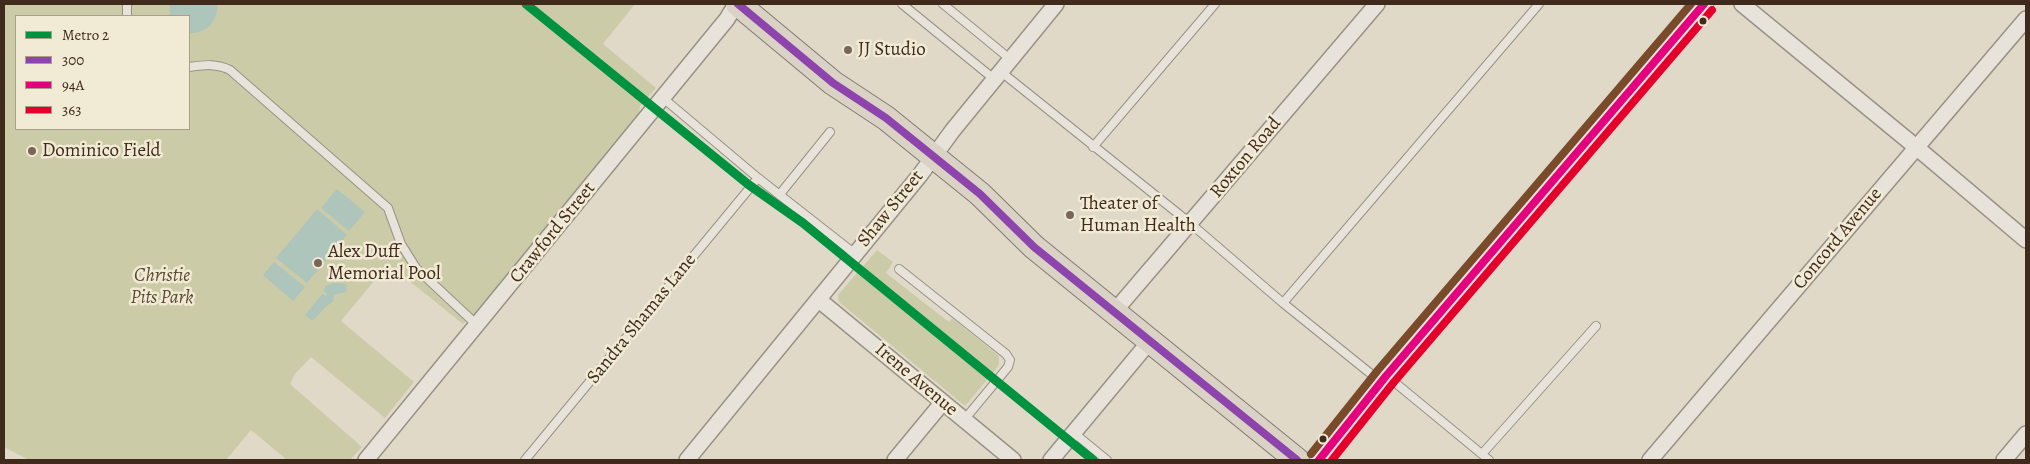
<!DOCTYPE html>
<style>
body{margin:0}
#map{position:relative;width:2030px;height:464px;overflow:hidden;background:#e0d9c8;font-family:Alegreya,serif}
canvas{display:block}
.frame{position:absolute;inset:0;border:5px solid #402a1c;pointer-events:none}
.legend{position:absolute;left:15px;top:15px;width:175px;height:115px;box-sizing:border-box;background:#f1ead4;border:1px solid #aa9d8a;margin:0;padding:6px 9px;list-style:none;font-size:15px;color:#402a1c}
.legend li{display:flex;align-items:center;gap:10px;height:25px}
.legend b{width:25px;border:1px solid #aa9d8a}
</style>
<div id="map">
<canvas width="2030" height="464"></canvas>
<div class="frame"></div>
<ul class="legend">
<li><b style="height:6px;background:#00923f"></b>Metro 2</li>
<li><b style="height:6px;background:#8e44ad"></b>300</li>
<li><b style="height:6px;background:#e5007d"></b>94A</li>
<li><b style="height:6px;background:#e4002b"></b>363</li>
</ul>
</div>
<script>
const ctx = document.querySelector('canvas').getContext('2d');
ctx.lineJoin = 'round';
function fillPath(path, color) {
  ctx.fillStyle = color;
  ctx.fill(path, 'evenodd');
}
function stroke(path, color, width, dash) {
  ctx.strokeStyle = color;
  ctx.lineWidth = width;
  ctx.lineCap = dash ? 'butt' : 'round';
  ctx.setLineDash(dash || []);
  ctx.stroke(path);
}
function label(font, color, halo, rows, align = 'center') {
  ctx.font = font + ' Alegreya,serif';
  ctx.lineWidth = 5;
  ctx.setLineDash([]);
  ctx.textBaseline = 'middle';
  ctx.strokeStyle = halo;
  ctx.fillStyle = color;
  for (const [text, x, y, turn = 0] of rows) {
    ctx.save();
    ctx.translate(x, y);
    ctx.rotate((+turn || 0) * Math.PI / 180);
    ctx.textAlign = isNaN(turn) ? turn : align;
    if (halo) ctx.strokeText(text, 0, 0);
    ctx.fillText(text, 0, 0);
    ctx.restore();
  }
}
fillPath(new Path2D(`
 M 4,4 L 635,4 L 603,44 L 656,88 L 640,106 L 639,115 L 477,313 L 463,324 L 388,264 L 341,321 L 414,382 L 385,418 L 311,357 L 295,374 L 290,384 L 362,447 L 350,460 L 287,460 L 251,430 L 226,460 L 29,460 L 4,447 ZM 16,16 L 189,16 L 189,129 L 16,129 Z
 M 877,250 L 893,262 L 886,273 L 949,322 L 952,318 L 999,356 L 999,363 L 997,368 L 965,406 L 839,302 L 838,295 Z`), '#cccba8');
fillPath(new Path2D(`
 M 169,4 L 217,4 C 219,21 206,34 189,33 L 189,16 L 170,16 Z
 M 337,189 L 365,212 L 349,231 L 321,208 Z
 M 317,209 L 347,235 L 307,283 L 276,258 Z
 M 274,262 L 305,287 L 293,301 L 263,275 Z
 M 334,283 L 346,284 L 347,287 L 346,292 L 334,295 L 333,302 C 324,306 320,315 312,321 L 305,315 L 322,294 L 326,296 L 327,294 L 324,291 L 325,286 Z`), '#aec5bb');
const service = new Path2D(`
 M 902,4 L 994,79
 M 943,4 L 1010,59
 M 127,16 L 127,4
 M 189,67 C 204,65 216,63 230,70 L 388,208 L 401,244 L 416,268 L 477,325
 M 1000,71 L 1190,223 L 1283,303 L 1381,382
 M 663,98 L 758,178 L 855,254
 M 1093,147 L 1215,4
 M 780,194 L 830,132
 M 899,269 L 1006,354 L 1010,360 L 1008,367 L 964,420
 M 1283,303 L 1539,4
 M 1387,376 L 1489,460
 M 1074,433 L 1107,460
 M 1482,454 L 1596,326
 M 525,460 L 758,178`);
const minor = new Path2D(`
 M 1742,4 L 1916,147 L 2026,240
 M 819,300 L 1013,460
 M 1114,312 L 1377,4
 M 366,460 L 727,19 L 736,4
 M 687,460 L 920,175 L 953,130 L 1056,4
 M 895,460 L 943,402
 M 1051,460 L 1150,341
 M 1650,460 L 2026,19
 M 2004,460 L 2026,434`);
const tertiary = new Path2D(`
 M 1319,460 L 1386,376 L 1704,4`);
const primary = new Path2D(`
 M 738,4 L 833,83 L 886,118 L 980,194 L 1034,247 L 1297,460`);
stroke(service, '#989286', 10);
stroke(minor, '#989286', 18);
stroke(tertiary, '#989286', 21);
stroke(primary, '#817a70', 26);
stroke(service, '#e7e3da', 8);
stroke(minor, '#e7e3da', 15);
stroke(tertiary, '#e7e3da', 19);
stroke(primary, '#dad3c5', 24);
stroke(new Path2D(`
 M 738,4 L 833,83 L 886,118 L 980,194 L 1034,247 L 1297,460`), '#8e44ad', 8);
stroke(new Path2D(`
 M 1319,460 L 1386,376 L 1704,4`), '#e5007d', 8);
stroke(new Path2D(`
 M 1332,460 L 1394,382 L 1712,10`), '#e4002b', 8);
stroke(new Path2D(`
 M 1311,454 L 1378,370 L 1691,4`), '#7a4b2a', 8);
stroke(new Path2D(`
 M 526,4 L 749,185 L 803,223 L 1093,460`), '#00923f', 9);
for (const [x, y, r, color] of [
 [1703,21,4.5,"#402a1c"],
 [848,50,5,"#786758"],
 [32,151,5,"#786758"],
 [1070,215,5,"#786758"],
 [318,263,5,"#786758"],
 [1323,439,4.5,"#402a1c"]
]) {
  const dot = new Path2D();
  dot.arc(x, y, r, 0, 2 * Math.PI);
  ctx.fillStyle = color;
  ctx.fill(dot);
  stroke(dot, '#f1ead4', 2);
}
label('19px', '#402a1c', '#f1ead4', [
 ["JJ Studio",858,50],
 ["Dominico Field",42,151],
 ["Theater of",1080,204],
 ["Human Health",1080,226],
 ["Alex Duff",328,252],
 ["Memorial Pool",328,274]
], 'left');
label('19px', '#402a1c', '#f1ead4', [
 ["Roxton Road",1246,158,-50],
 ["Shaw Street",891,209,-51],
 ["Crawford Street",553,233,-51],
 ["Concord Avenue",1838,239,-50],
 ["Sandra Shamas Lane",642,319,-51],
 ["Irene Avenue",916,380,40]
]);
label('italic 19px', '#594833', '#f1ead4', [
 ["Christie",162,276],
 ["Pits Park",162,298]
]);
</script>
